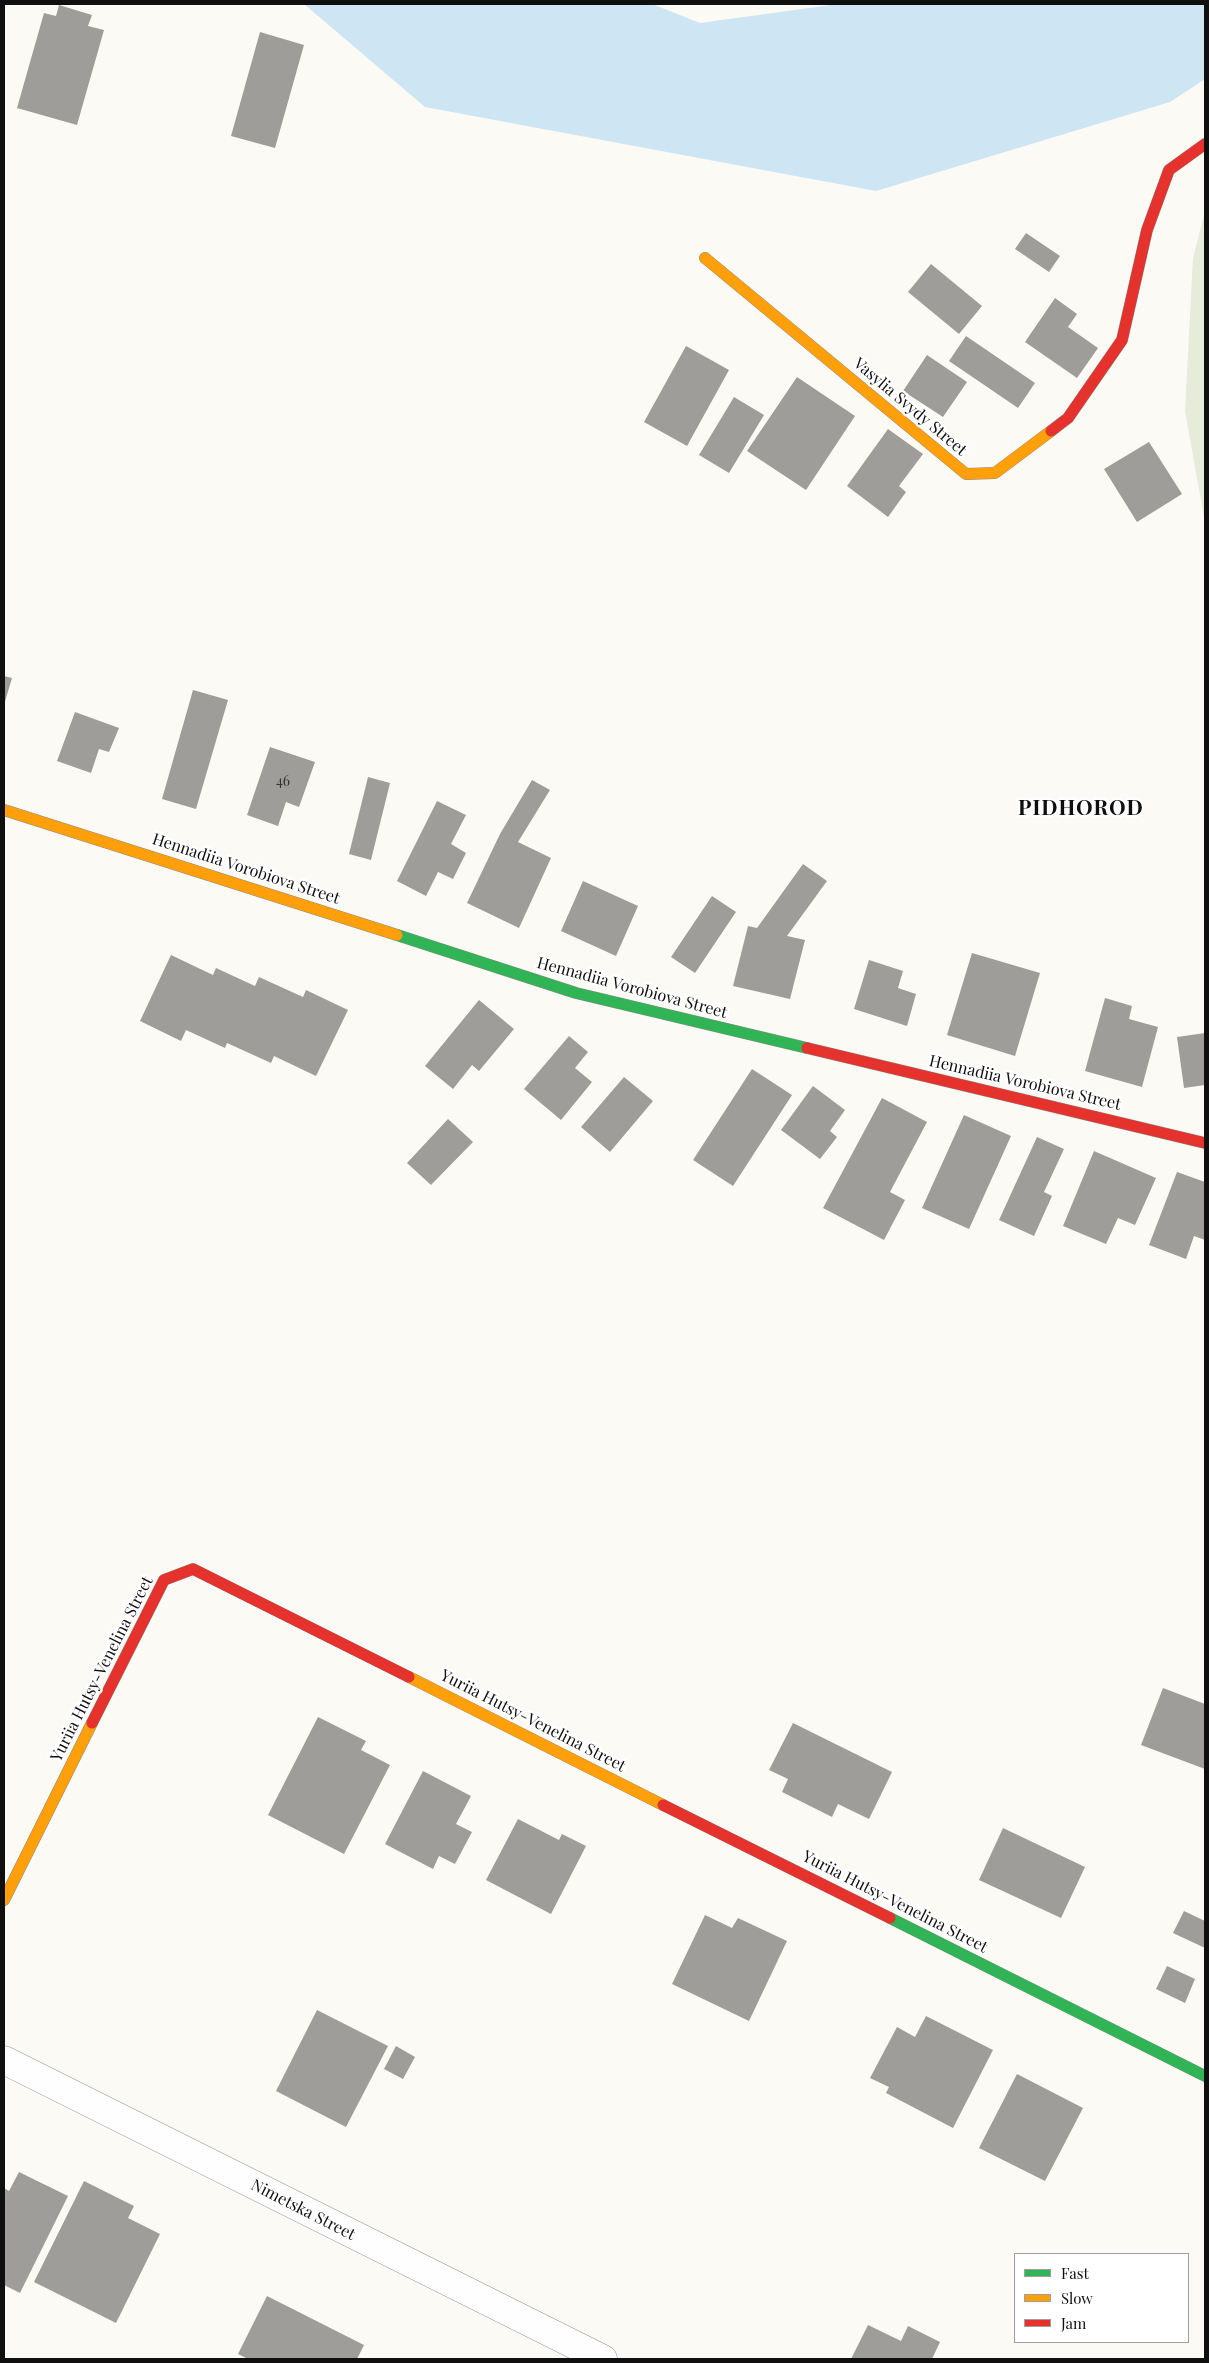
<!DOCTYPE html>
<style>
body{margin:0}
#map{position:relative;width:1209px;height:2363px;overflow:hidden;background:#fbfaf5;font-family:"Playfair Display",serif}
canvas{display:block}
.frame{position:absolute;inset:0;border:5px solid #0f0f0f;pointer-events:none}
.legend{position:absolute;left:1014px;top:2253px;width:175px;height:90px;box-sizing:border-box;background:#fff;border:1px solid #9f9f9f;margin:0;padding:6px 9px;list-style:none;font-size:15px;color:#0f0f0f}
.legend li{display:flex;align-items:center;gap:10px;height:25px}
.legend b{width:25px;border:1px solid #9f9f9f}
</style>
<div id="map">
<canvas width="1209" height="2363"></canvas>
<div class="frame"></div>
<ul class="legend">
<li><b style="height:6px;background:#30b455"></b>Fast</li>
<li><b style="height:6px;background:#ff9f0a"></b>Slow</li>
<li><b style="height:6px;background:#e5322d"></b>Jam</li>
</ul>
</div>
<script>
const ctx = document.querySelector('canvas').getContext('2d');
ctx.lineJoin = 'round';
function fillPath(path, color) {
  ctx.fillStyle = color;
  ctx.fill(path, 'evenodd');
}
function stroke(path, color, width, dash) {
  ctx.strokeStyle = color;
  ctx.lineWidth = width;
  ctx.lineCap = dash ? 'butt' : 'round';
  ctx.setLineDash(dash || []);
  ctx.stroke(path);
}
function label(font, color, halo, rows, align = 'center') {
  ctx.font = font + ' "Playfair Display",serif';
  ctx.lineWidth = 5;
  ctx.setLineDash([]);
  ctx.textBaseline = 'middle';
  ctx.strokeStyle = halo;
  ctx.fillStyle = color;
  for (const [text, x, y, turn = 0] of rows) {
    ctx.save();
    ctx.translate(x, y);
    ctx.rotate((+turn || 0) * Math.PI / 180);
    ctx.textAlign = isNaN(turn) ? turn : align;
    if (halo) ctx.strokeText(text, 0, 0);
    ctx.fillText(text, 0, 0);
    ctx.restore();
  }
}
fillPath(new Path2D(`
 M 1205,211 L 1205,523 L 1185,411 L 1193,258 Z`), '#e7ebda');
fillPath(new Path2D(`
 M 304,4 L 652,4 L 700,23 L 838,4 L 1205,4 L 1205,79 L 1170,102 L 876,191 L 425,107 Z`), '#cee5f3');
fillPath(new Path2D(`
 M 59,5 L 92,15 L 88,26 L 104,30 L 77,125 L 17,108 L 44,13 L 56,16 Z
 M 260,32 L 304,45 L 275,148 L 231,136 Z
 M 1026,233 L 1060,256 L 1049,272 L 1015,249 Z
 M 931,264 L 982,306 L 959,334 L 908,292 Z
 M 1055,298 L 1077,314 L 1068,327 L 1098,348 L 1077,378 L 1025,342 Z
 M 966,336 L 1035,383 L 1018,408 L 949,361 Z
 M 686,346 L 729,370 L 687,446 L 644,422 Z
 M 927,355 L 967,382 L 943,417 L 903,391 Z
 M 797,377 L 855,416 L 806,490 L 747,451 Z
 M 734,397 L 764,415 L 729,473 L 699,455 Z
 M 888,429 L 923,454 L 899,486 L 906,492 L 888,517 L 847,486 Z
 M 1149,442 L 1182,494 L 1137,522 L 1104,469 Z
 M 4,676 L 12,678 L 4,705 Z
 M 193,690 L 228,700 L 196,809 L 162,799 Z
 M 75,712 L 119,728 L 109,752 L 99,749 L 91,773 L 57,761 Z
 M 270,747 L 315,762 L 299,807 L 286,802 L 278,826 L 247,815 Z
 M 368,777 L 390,783 L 371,860 L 349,854 Z
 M 532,780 L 550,790 L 518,842 L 551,858 L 519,928 L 467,903 L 500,834 Z
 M 437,801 L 466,815 L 451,844 L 466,853 L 453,879 L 438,872 L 426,896 L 397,881 Z
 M 803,864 L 827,881 L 787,936 L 805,940 L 790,999 L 733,986 L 748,926 L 757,928 Z
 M 583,881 L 638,906 L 616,956 L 561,931 Z
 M 712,896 L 736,912 L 695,973 L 671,957 Z
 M 972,953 L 1040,973 L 1015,1056 L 947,1035 Z
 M 171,955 L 213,975 L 216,968 L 255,986 L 259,977 L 303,997 L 306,990 L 348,1010 L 316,1076 L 274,1056 L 271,1063 L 227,1043 L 225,1048 L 186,1030 L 181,1041 L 140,1021 Z
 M 869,960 L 903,971 L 898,988 L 916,994 L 907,1026 L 854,1009 Z
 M 1105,998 L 1132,1006 L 1129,1019 L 1158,1027 L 1142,1087 L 1085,1071 Z
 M 479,1000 L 514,1029 L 479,1071 L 472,1065 L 453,1089 L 425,1066 Z
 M 1205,1033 L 1205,1085 L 1184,1088 L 1177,1037 Z
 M 569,1036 L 588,1052 L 575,1068 L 592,1082 L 561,1120 L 524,1089 Z
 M 752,1069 L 792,1095 L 733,1186 L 693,1160 Z
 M 624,1077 L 653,1101 L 610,1152 L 581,1127 Z
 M 813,1086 L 845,1110 L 830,1131 L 837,1137 L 820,1159 L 781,1130 Z
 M 882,1098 L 927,1122 L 890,1192 L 905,1200 L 884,1240 L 823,1208 Z
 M 964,1115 L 1011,1136 L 969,1229 L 922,1208 Z
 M 448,1119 L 473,1142 L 431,1185 L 407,1163 Z
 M 1037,1137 L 1064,1149 L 1044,1192 L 1052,1196 L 1034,1236 L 999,1220 Z
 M 1094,1151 L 1156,1178 L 1135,1225 L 1118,1218 L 1106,1244 L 1063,1226 Z
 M 1177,1172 L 1205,1182 L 1205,1240 L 1194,1236 L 1186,1259 L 1149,1245 Z
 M 1163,1688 L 1205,1704 L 1205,1769 L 1141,1745 Z
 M 318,1717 L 366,1741 L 361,1750 L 390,1765 L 344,1854 L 268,1815 Z
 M 793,1723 L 892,1772 L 869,1819 L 838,1804 L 832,1817 L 782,1792 L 788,1779 L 769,1770 Z
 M 423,1771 L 471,1796 L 456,1824 L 472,1832 L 455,1864 L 439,1856 L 433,1869 L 385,1844 Z
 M 518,1819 L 559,1840 L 562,1834 L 586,1846 L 551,1914 L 486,1880 Z
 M 1003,1828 L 1085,1867 L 1061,1918 L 979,1880 Z
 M 1184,1911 L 1205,1921 L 1205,1948 L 1173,1933 Z
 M 705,1915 L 732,1928 L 738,1918 L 787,1941 L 749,2021 L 672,1984 Z
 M 1167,1966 L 1195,1979 L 1185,2003 L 1156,1989 Z
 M 317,2010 L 388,2046 L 346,2127 L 276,2091 Z
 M 926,2016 L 993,2050 L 953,2128 L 886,2093 L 889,2087 L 870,2078 L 897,2027 L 915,2037 Z
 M 396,2046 L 415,2057 L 403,2079 L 384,2069 Z
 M 1017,2074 L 1083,2108 L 1045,2181 L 979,2148 Z
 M 19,2172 L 68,2196 L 20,2293 L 4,2285 L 4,2188 L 9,2191 Z
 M 84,2181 L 134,2206 L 128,2218 L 160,2234 L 116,2323 L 34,2282 Z
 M 267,2296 L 364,2345 L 357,2359 L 248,2359 L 238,2354 Z
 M 868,2325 L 901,2341 L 908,2326 L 940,2342 L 932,2359 L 851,2359 Z`), '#9f9d9a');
const street = new Path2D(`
 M 4,2060 L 603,2359`);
const fast = new Path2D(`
 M 397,935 L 576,993 L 807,1048
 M 890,1918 L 1205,2076`);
const slow = new Path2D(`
 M 705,258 L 966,474 L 995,473 L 1051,431
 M 4,810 L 397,935
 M 409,1677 L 663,1805
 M 4,1900 L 92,1723`);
const jam = new Path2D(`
 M 1051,431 L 1068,418 L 1122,340 L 1147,230 L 1169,170 L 1205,144
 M 807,1048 L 1205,1143
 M 92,1723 L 164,1580 L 193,1569 L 409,1677
 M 663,1805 L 890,1918`);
stroke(street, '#959593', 29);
stroke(fast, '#8c8b89', 12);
stroke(slow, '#8c8b89', 12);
stroke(jam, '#8c8b89', 12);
stroke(street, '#fefefe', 28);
stroke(fast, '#30b455', 11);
stroke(slow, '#ff9f0a', 11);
stroke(jam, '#e5322d', 11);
label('14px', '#333232', null, [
 ["46",283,782]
]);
label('16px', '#0f0f0f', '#fff', [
 ["Vasylia Svydy Street",910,407,40],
 ["Hennadiia Vorobiova Street",246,869,18],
 ["Hennadiia Vorobiova Street",632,988,15],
 ["Hennadiia Vorobiova Street",1025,1083,13],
 ["Yuriia Hutsy-Venelina Street",102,1669,-63],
 ["Yuriia Hutsy-Venelina Street",533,1721,27],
 ["Yuriia Hutsy-Venelina Street",895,1902,27],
 ["Nimetska Street",303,2210,27]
]);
ctx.letterSpacing = '1px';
label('bold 21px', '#0f0f0f', '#fff', [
 ["PIDHOROD",1081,808]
]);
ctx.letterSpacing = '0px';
</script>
